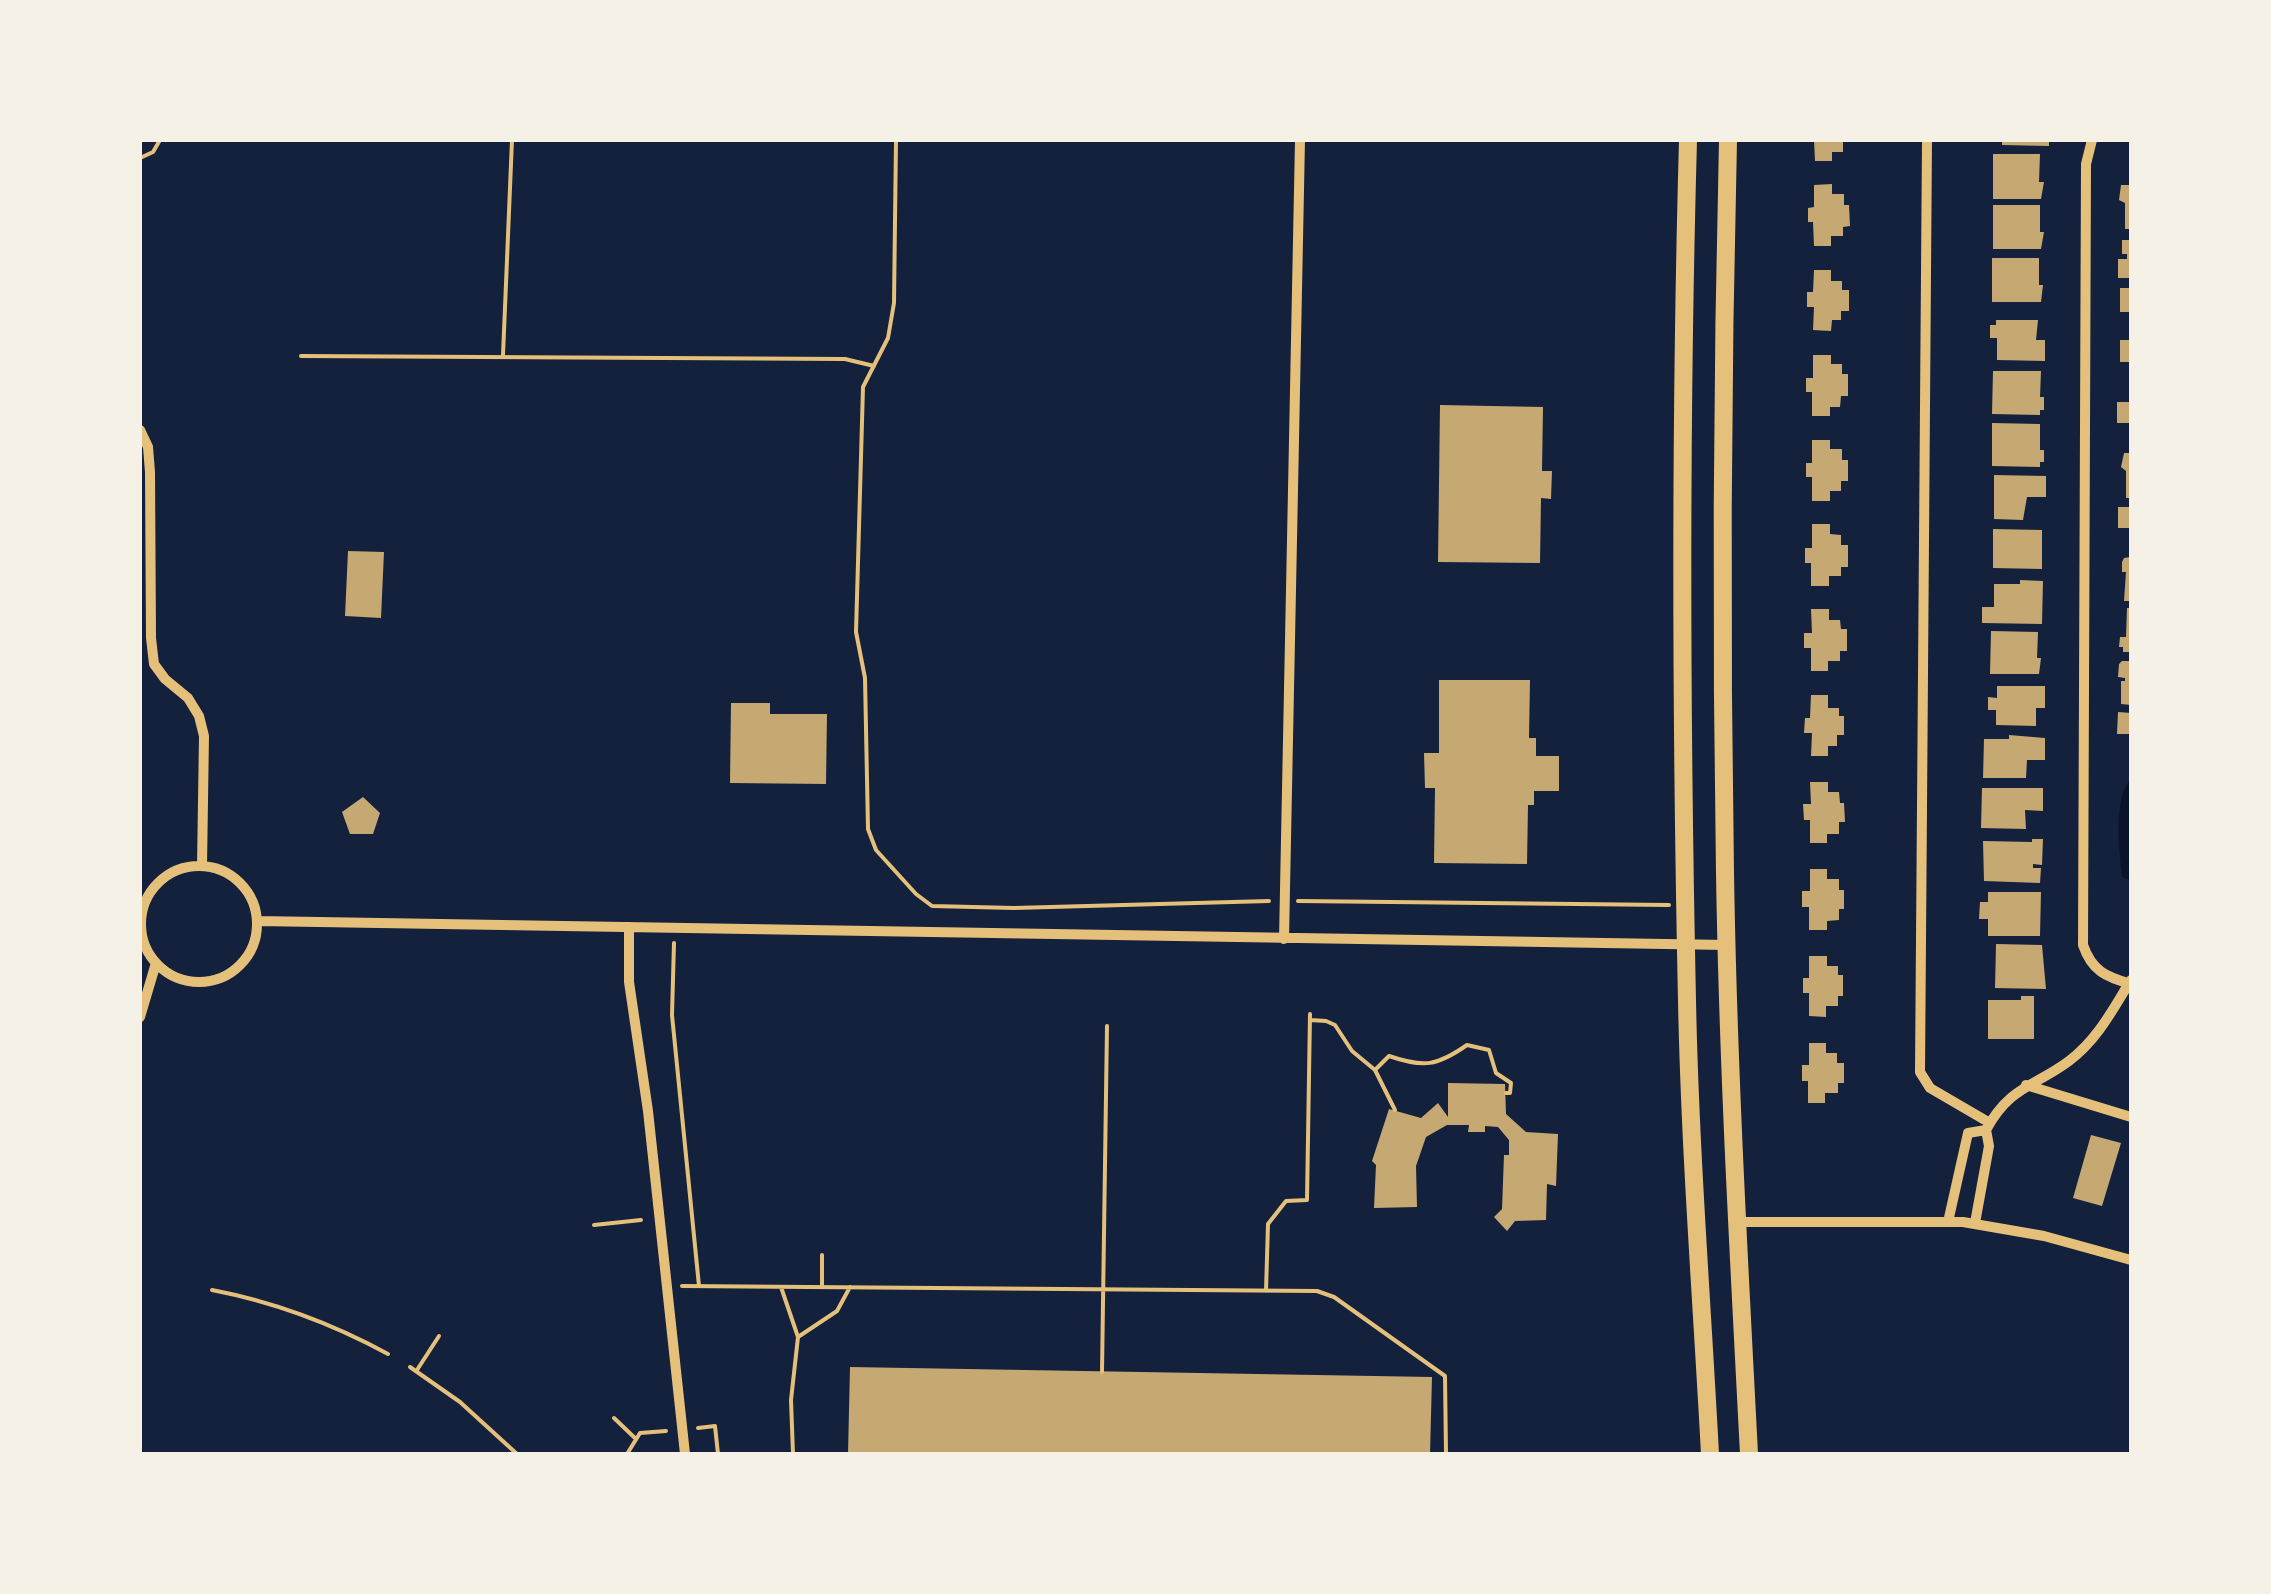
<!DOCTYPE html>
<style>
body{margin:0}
#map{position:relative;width:2271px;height:1594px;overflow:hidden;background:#14213d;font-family:Raleway,sans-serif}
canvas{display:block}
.frame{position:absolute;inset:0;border:142px solid #f6f1e7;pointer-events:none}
</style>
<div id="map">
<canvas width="2271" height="1594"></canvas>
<div class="frame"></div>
</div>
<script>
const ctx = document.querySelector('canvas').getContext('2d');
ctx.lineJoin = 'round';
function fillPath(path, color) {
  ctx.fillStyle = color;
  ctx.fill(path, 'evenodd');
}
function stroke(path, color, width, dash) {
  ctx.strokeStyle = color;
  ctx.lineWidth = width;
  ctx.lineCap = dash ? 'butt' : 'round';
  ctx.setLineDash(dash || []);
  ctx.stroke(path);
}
fillPath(new Path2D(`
 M 2131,779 L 2131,881 L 2122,877 C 2119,853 2113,796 2131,779 Z`), '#0b132b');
fillPath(new Path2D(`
 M 1814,140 L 1843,140 L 1843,152 L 1832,152 L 1832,161 L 1815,161 Z
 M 2002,140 L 2049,140 L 2049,146 L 2002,145 Z
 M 1993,154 L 2040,154 L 2039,182 L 2044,182 L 2041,199 L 1993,199 Z
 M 1832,184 L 1832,194 L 1844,194 L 1844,205 L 1849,205 L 1850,226 L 1843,227 L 1843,236 L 1831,236 L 1831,246 L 1814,246 L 1813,222 L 1808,222 L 1808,208 L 1814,207 L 1814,185 Z
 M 2121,185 L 2131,185 L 2131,229 L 2125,229 L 2125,203 L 2119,200 Z
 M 1993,205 L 2040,205 L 2040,232 L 2044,232 L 2041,249 L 1993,249 Z
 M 2122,240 L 2131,240 L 2131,278 L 2118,278 L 2118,259 L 2127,259 L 2127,254 L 2122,254 Z
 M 1992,258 L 2039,258 L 2039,285 L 2043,285 L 2041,302 L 1992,302 Z
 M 1814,270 L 1831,270 L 1831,281 L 1842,281 L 1842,290 L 1849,290 L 1849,311 L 1841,311 L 1841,320 L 1832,320 L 1831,331 L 1813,330 L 1814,307 L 1807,307 L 1807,292 L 1813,292 Z
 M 2120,288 L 2131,288 L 2131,312 L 2120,312 Z
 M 1996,320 L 2038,320 L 2036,340 L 2045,340 L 2045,361 L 1997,360 L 1997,338 L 1990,338 L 1990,325 L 1996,325 Z
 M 2120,340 L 2131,340 L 2131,362 L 2120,362 Z
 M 1813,355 L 1831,355 L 1831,364 L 1842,364 L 1842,374 L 1848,374 L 1848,396 L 1841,396 L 1840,407 L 1830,407 L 1830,416 L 1812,416 L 1812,392 L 1806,392 L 1806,378 L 1813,378 Z
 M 1993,371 L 2041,371 L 2040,397 L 2044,397 L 2044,410 L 2040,410 L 2040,415 L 1992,414 Z
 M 2117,402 L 2131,402 L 2131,423 L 2117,423 Z
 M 1440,405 L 1543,407 L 1542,471 L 1552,471 L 1551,499 L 1541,498 L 1540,563 L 1438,562 Z
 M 1992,423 L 2040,424 L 2040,450 L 2044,450 L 2044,462 L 2040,462 L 2040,467 L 1992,466 Z
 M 1812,440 L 1830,440 L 1830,449 L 1842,449 L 1842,460 L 1848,460 L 1848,481 L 1841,481 L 1841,491 L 1830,491 L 1830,501 L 1812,501 L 1812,477 L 1806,477 L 1806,463 L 1812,463 Z
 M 2124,453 L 2131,453 L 2131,498 L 2126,498 L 2126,471 L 2121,467 Z
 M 1994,475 L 2046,476 L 2046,497 L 2027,497 L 2023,520 L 1994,519 Z
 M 2118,507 L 2131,507 L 2131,528 L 2118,528 Z
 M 1812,524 L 1830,524 L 1830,534 L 1841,535 L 1841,545 L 1848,545 L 1848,567 L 1841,567 L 1841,576 L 1829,576 L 1829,586 L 1811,586 L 1811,563 L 1805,563 L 1805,548 L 1812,548 Z
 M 1993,529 L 2042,530 L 2042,569 L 1993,568 Z
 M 348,551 L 384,552 L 381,618 L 345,616 Z
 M 2131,557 L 2131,601 L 2124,601 L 2126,572 L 2122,572 L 2122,562 L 2124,558 Z
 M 2020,580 L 2043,581 L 2042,624 L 1982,623 L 1982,607 L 1994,607 L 1994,584 L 2020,584 Z
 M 2127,608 L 2131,608 L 2131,652 L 2123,652 L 2123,647 L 2119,647 L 2120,637 L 2126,637 Z
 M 1811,609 L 1829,609 L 1829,620 L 1840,620 L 1841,629 L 1847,629 L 1847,651 L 1840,651 L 1840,661 L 1828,661 L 1828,671 L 1811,671 L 1811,648 L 1804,648 L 1804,633 L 1812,633 Z
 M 1991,631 L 2038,632 L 2037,658 L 2041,658 L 2039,674 L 1990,674 Z
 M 2122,661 L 2131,661 L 2131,705 L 2121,704 L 2121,681 L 2125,681 L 2125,678 L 2118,677 L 2119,664 Z
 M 1439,680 L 1530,680 L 1529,738 L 1536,738 L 1536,756 L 1559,756 L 1559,791 L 1534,791 L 1534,805 L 1528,805 L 1527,864 L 1434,863 L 1435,788 L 1425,788 L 1424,753 L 1439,753 Z
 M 1997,686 L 2045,686 L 2045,708 L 2036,708 L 2036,726 L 1996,725 L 1996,710 L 1988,710 L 1988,697 L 1997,698 Z
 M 1811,695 L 1828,695 L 1828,708 L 1839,708 L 1839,716 L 1844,716 L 1844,735 L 1837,735 L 1837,746 L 1828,746 L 1828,756 L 1811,756 L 1812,733 L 1804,733 L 1805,718 L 1810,718 Z
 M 731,703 L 770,703 L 770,714 L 827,714 L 826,784 L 730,783 Z
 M 2118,712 L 2131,713 L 2131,734 L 2117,734 Z
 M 2009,735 L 2045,738 L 2045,760 L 2027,760 L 2026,778 L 1983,778 L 1984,739 L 2009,739 Z
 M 1810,782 L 1828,782 L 1828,792 L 1839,792 L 1840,803 L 1844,803 L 1845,822 L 1839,822 L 1839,834 L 1827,834 L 1827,843 L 1810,843 L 1810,820 L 1804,820 L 1803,804 L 1811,804 Z
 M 1982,788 L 2043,788 L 2043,811 L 2025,810 L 2026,829 L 1981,828 Z
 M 363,797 L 380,813 L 373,834 L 350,834 L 342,812 Z
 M 2032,839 L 2043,839 L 2042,865 L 2033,864 L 2033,868 L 2041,868 L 2040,883 L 1984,881 L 1983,841 L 2032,842 Z
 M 1810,869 L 1827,869 L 1827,879 L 1839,879 L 1839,890 L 1844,890 L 1844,909 L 1839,909 L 1839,920 L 1827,921 L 1827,930 L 1809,930 L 1809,907 L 1802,907 L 1802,891 L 1810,891 Z
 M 1988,892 L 2041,892 L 2040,936 L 1988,936 L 1988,919 L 1979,919 L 1980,902 L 1988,902 Z
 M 1996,944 L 2042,945 L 2046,989 L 1995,988 Z
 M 1809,956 L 1827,956 L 1827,966 L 1838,966 L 1838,975 L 1843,975 L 1843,996 L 1838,996 L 1838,1006 L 1826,1006 L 1826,1017 L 1809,1016 L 1809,993 L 1803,993 L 1803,978 L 1809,978 Z
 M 2021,996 L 2034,996 L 2034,1039 L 1988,1039 L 1988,1000 L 2021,1000 Z
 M 1809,1043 L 1826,1043 L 1826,1053 L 1837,1053 L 1837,1063 L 1844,1063 L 1844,1083 L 1838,1083 L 1838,1093 L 1825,1093 L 1825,1103 L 1808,1103 L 1808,1081 L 1802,1081 L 1802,1065 L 1809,1065 Z
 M 1448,1083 L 1505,1084 L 1506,1114 L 1526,1132 L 1558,1134 L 1556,1186 L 1547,1184 L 1546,1220 L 1515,1221 L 1507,1231 L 1494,1217 L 1502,1209 L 1504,1155 L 1509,1155 L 1509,1140 L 1498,1127 L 1485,1126 L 1485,1132 L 1468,1132 L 1469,1125 L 1447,1125 L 1426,1137 L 1416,1166 L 1417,1207 L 1374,1208 L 1376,1165 L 1372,1161 L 1389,1109 L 1421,1118 L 1438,1103 L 1448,1117 Z
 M 2091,1135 L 2121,1143 L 2102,1206 L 2073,1198 Z
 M 850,1367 L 1432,1377 L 1430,1454 L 848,1454 Z`), '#c6a872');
stroke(new Path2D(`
 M 896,140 L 894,303 L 888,338 L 863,387 L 856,632 L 865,678 L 868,829 L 876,850 L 916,894 L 932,906 L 1014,908 L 1269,901
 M 140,158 L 153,152 L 160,140
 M 503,355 L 512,140
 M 301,356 L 845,359 L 874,366
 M 1298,901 L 1669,905
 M 674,943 L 672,1015 L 699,1286
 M 1310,1020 L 1326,1021 L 1335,1025 L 1352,1051 L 1375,1070 L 1395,1110
 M 1375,1070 L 1389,1056 C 1424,1068 1437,1066 1467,1045 L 1489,1050 L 1496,1073 L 1511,1083 L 1510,1093 L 1506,1093
 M 594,1225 L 641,1220
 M 682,1286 L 1317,1291 L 1334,1297 L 1445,1376 L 1446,1454
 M 822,1286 L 822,1255
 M 781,1287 L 798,1337 L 791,1400 L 793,1454
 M 212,1290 C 275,1302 331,1323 388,1354
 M 1266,1291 L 1268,1224 L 1286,1201 L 1307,1200 L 1310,1014
 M 798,1337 L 837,1311 L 850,1287
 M 410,1367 L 460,1402 L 517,1454
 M 417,1370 L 439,1336
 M 1102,1372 L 1107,1026
 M 614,1418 L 636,1439
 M 698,1428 L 715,1426 L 718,1454
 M 627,1454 L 640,1433 L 666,1431`), '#e5c07b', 4);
stroke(new Path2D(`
 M 1927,140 L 1920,1072 L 1930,1088 L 1990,1123
 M 2092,140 L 2086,164 L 2083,945 C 2092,971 2106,977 2131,984
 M 140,430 L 148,447 L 150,472 L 151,638 L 154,664 L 165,679 L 188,698 L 199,716 L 204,736 L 202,866
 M141 924a58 58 0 1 1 116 0a58 58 0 1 1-116 0Z
 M 257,921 L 1727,945
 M 629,927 L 629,982 L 648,1111 L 685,1454
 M 1284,939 L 1300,140
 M 140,1017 L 156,963
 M 2026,1085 L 2131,1117
 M 1737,1222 L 1963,1222 L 2044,1236 L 2131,1260
 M 1948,1222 L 1968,1133 L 1986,1130
 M 1975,1223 L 1989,1146 L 1986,1130 C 2010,1086 2034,1087 2069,1061 C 2098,1039 2113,1009 2131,980`), '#e5c07b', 10);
stroke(new Path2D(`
 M 1688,140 C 1680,427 1681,714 1687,1001 C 1690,1152 1702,1303 1710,1454
 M 1728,140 C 1722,384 1721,629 1725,873 C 1728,1067 1739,1260 1749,1454`), '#e5c07b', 18);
</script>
